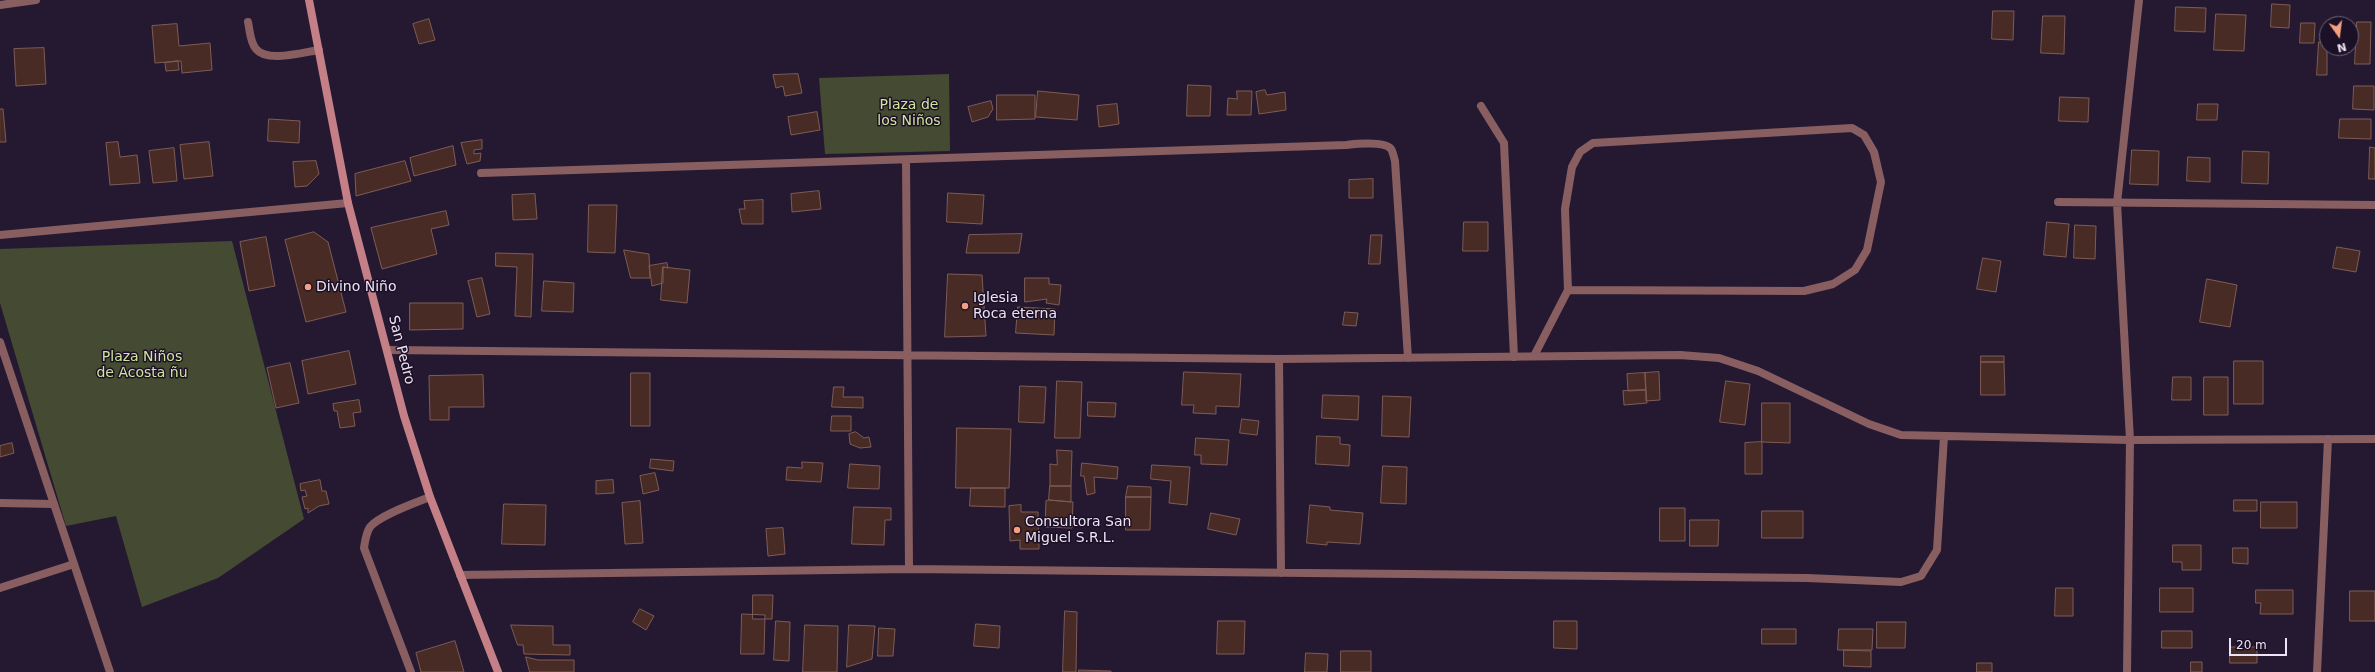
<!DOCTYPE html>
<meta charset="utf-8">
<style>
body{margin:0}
#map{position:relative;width:2375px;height:672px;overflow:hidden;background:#251931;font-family:"DejaVu Sans",sans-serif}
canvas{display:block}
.north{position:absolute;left:2319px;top:16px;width:40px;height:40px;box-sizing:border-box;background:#1c1027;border:1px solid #6f6579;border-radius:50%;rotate:166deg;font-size:11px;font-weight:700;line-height:16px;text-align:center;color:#ebe4f4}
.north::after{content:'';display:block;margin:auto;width:14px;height:18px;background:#f2a080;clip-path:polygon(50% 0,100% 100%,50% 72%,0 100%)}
.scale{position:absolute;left:2229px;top:638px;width:58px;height:18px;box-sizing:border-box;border:2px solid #ebe4f4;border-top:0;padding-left:5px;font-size:12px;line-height:14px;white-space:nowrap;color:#ebe4f4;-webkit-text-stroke:3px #1c1027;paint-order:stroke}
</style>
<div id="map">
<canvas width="2375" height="672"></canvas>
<div class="north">N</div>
<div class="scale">20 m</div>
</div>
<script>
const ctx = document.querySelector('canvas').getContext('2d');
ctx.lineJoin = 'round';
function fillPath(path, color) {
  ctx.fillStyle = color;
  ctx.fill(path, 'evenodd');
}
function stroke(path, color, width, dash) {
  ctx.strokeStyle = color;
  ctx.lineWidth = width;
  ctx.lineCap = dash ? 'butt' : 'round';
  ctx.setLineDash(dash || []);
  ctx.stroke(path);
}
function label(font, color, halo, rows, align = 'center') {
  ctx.font = font + ' "DejaVu Sans",sans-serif';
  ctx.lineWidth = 3;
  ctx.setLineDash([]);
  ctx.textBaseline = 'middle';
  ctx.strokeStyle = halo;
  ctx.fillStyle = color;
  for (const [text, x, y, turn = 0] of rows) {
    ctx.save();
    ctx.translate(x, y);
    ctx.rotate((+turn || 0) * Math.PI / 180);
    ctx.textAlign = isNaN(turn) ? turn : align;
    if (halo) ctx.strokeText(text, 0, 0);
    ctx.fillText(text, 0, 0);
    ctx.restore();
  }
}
fillPath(new Path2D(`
 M 949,74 L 950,151 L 825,154 L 819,78 Z
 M 232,241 L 304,519 L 218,578 L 142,607 L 116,516 L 66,526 L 0,303 L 0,249 Z`), '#444b32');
const building = new Path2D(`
 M 2272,4 L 2290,5 L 2289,28 L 2271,27 Z
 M 2176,7 L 2206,8 L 2205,32 L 2175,31 Z
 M 1993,11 L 2014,11 L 2013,40 L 1992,39 Z
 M 2216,14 L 2246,15 L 2244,51 L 2214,50 Z
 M 2043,16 L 2065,16 L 2064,54 L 2041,53 Z
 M 429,19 L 435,40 L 419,44 L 413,24 Z
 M 2357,22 L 2371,22 L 2370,64 L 2355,64 Z
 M 2301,23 L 2315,23 L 2314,43 L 2300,43 Z
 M 177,24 L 179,46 L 210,43 L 212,70 L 182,73 L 181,61 L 155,63 L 152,26 Z
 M 2319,42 L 2327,42 L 2327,75 L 2317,75 Z
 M 44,48 L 46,84 L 16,86 L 14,49 Z
 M 178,61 L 179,70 L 166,71 L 165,63 Z
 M 798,74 L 802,93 L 785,96 L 783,86 L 776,88 L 773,75 Z
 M 1188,85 L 1211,86 L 1210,116 L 1187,116 Z
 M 2354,86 L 2374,86 L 2374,110 L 2353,109 Z
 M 1265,90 L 1267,95 L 1285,92 L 1286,110 L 1259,114 L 1256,92 Z
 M 1038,91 L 1079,95 L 1077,120 L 1036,117 Z
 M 1237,91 L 1252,91 L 1251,115 L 1227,115 L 1228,98 L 1237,99 Z
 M 997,95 L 1035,95 L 1035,119 L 997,120 Z
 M 2060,97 L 2089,98 L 2088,122 L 2059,121 Z
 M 991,101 L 993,109 L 988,117 L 972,122 L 968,107 Z
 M 1117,104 L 1119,124 L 1099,127 L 1097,106 Z
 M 2198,104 L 2218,104 L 2217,120 L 2197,120 Z
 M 0,109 L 3,109 L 6,142 L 0,142 Z
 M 817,112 L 820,130 L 791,135 L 788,117 Z
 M 269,119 L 300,121 L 299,143 L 268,141 Z
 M 2340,119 L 2371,119 L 2371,139 L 2339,138 Z
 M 482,140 L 482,149 L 474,150 L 474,154 L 481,153 L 480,161 L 467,164 L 461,143 Z
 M 118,142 L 120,157 L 137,155 L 140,183 L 110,185 L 106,143 Z
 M 209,142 L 213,176 L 184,179 L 180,145 Z
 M 453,146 L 456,165 L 414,176 L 410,158 Z
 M 2370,147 L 2375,148 L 2375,179 L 2369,179 Z
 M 174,148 L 177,181 L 153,183 L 149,151 Z
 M 2132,150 L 2159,151 L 2158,185 L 2130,184 Z
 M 2243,151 L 2269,152 L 2268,184 L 2242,183 Z
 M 2188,157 L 2210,158 L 2210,182 L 2187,181 Z
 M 316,161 L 319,174 L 307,186 L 295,187 L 293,162 Z
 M 405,161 L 411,181 L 356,196 L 355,174 Z
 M 1373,179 L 1373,198 L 1349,198 L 1349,180 Z
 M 819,191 L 821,209 L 792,212 L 791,194 Z
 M 948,193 L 984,195 L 982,224 L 947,222 Z
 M 535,194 L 537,219 L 513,220 L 512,195 Z
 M 763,200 L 763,224 L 742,224 L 739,209 L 745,209 L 744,201 Z
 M 589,205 L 617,205 L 615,253 L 588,252 Z
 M 446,211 L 449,225 L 431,229 L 437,254 L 382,269 L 371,228 Z
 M 1464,222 L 1488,222 L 1488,251 L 1463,251 Z
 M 2047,222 L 2069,224 L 2066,257 L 2044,255 Z
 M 2075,225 L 2096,226 L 2095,259 L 2074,258 Z
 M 314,232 L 328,242 L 346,312 L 306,322 L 285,240 Z
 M 1022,234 L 1019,253 L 966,253 L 969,235 Z
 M 1371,235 L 1382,235 L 1380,264 L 1369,264 Z
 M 266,237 L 275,286 L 249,291 L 240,242 Z
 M 2337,247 L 2360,251 L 2356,272 L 2333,268 Z
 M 624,250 L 649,254 L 650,278 L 631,278 Z
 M 496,253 L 533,254 L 531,317 L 515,316 L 517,267 L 496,266 Z
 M 1983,258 L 2001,261 L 1996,292 L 1977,289 Z
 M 667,263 L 668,268 L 663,267 L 663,283 L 652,286 L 649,266 Z
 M 663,267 L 690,270 L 687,303 L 661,300 Z
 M 948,274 L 982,275 L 986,336 L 945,337 Z
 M 482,278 L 490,314 L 477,317 L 468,281 Z
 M 1025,278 L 1049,278 L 1049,284 L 1061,285 L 1059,305 L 1046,303 L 1047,299 L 1025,302 Z
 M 2207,279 L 2237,285 L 2230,327 L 2200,322 Z
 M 544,281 L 574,283 L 573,312 L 542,311 Z
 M 410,303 L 463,303 L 463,329 L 410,330 Z
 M 1018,307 L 1055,309 L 1054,335 L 1016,333 Z
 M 1345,312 L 1358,313 L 1356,326 L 1343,325 Z
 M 349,351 L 356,384 L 308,394 L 302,361 Z
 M 1981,356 L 2004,356 L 2004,362 L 1981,362 Z
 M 2234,361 L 2263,361 L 2263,404 L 2234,404 Z
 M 1981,362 L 2004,362 L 2005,395 L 1981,395 Z
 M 290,363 L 299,403 L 276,408 L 267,368 Z
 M 1184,372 L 1241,374 L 1239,407 L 1216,406 L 1216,414 L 1193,413 L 1194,405 L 1182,405 Z
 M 1659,372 L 1660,400 L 1646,401 L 1645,373 Z
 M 631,373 L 650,373 L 650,426 L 631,426 Z
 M 1645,373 L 1646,390 L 1628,391 L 1627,374 Z
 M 483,375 L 484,407 L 449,407 L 449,420 L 430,420 L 429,376 Z
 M 2173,377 L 2191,377 L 2191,400 L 2172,400 Z
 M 2204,377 L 2228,377 L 2228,415 L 2204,415 Z
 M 1057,381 L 1082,382 L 1080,438 L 1055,438 Z
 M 1726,381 L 1750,384 L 1745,425 L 1720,422 Z
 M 1020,386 L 1046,387 L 1044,423 L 1019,422 Z
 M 834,387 L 844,387 L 843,397 L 863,397 L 863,408 L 832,407 Z
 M 1646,390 L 1647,403 L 1624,405 L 1623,391 Z
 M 1323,395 L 1359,396 L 1358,420 L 1322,418 Z
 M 1383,396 L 1411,397 L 1409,437 L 1382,436 Z
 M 359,400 L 361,412 L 353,413 L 355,426 L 340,428 L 337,411 L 334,411 L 333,404 Z
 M 1088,402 L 1116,403 L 1115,417 L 1088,416 Z
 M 1762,403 L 1790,403 L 1790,443 L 1762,442 Z
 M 832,416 L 851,416 L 851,431 L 831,431 Z
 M 1242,419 L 1259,421 L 1257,435 L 1240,433 Z
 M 957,428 L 1011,429 L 1009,488 L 956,488 Z
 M 856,432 L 864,438 L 869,437 L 871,447 L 860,448 L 850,444 L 849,434 Z
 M 1317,436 L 1340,437 L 1340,444 L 1350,445 L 1349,466 L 1316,464 Z
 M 1196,438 L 1229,440 L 1227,465 L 1201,464 L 1201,455 L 1195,455 Z
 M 1762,442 L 1762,474 L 1745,474 L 1745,443 Z
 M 12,443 L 14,453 L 0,457 L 0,446 Z
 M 1057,450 L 1072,451 L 1071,486 L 1050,486 L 1050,464 L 1057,465 Z
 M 651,459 L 674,461 L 673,471 L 650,468 Z
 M 802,462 L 823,463 L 821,482 L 786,480 L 787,467 L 802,468 Z
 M 1082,463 L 1118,467 L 1117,479 L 1094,477 L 1095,493 L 1087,495 L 1084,476 L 1081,476 Z
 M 850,464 L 880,466 L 879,489 L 848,488 Z
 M 1152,465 L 1190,467 L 1187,505 L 1169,503 L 1171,481 L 1151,479 Z
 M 1383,466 L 1407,467 L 1406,504 L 1381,503 Z
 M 655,473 L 659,490 L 643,494 L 640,476 Z
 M 320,480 L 322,491 L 326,491 L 329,504 L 319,506 L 308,513 L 308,508 L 305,509 L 302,497 L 307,496 L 305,490 L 301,491 L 300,484 Z
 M 613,480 L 614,493 L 596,494 L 596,481 Z
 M 1050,486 L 1071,486 L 1071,502 L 1049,500 Z
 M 1128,486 L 1151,487 L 1151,497 L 1126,497 Z
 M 971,488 L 1005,488 L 1005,507 L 970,506 Z
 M 1126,497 L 1151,497 L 1150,530 L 1126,530 Z
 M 1049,500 L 1073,502 L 1072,528 L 1045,527 L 1046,501 Z
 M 2234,500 L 2257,500 L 2257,511 L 2234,511 Z
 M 640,501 L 643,543 L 625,544 L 622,503 Z
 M 2261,502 L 2297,502 L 2297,528 L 2261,528 Z
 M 504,504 L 546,505 L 545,545 L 502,544 Z
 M 1021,505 L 1021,512 L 1038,512 L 1039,549 L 1020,549 L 1020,540 L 1010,541 L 1009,506 Z
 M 1310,505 L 1330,507 L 1330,510 L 1363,513 L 1360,544 L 1327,542 L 1327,545 L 1307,543 Z
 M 854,507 L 891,508 L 891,520 L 885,520 L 884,545 L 852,544 Z
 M 1660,508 L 1685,508 L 1685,541 L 1660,541 Z
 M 1762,511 L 1803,511 L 1803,538 L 1762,538 Z
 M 1211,513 L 1240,519 L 1236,535 L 1208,529 Z
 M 1690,520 L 1719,520 L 1718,546 L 1690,546 Z
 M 783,528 L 785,554 L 768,556 L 766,529 Z
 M 2173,545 L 2201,545 L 2201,570 L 2182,570 L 2182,562 L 2173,562 Z
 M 2233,548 L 2248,548 L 2248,564 L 2233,563 Z
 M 2056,588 L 2073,588 L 2073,616 L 2055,616 Z
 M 2160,588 L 2193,588 L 2193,612 L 2160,612 Z
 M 2256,590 L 2293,590 L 2293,614 L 2260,614 L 2261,603 L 2256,603 Z
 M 2350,591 L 2375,591 L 2375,621 L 2350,621 Z
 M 753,595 L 773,595 L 772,619 L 753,619 Z
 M 640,609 L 654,616 L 646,630 L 633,622 Z
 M 1065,611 L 1077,612 L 1076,672 L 1063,672 Z
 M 742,614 L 765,615 L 764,654 L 741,654 Z
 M 776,621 L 790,622 L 789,661 L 774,660 Z
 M 1218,621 L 1245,621 L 1244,654 L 1217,654 Z
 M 1554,621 L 1577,621 L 1577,649 L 1554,648 Z
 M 1877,622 L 1906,622 L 1905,648 L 1877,648 Z
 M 976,624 L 1000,626 L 999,648 L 974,646 Z
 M 511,625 L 553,626 L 553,645 L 570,645 L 570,655 L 524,654 L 523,645 L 518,645 Z
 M 805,625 L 838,626 L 837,672 L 803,672 Z
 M 849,625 L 875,626 L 872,659 L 847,667 Z
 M 879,628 L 895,629 L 893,656 L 878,656 Z
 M 1762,629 L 1796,629 L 1796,644 L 1762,644 Z
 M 1839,629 L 1873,629 L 1872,650 L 1838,650 Z
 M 2162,631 L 2192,631 L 2192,648 L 2162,648 Z
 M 455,641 L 464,672 L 421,672 L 416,653 Z
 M 2230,647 L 2257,647 L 2257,663 L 2230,663 Z
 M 1844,650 L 1871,651 L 1871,667 L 1844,666 Z
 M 1341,651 L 1371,651 L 1371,672 L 1341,672 Z
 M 1306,653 L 1328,654 L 1327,672 L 1305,672 Z
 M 526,657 L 538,660 L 574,660 L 574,672 L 530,672 Z
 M 2191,662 L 2202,662 L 2202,672 L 2191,672 Z
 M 1977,663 L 1992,663 L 1992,672 L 1977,672 Z
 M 1079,670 L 1111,671 L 1111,672 L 1079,672 Z`);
fillPath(building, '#492b26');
stroke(building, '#7e5c56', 1);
stroke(new Path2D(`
 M 248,22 C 250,31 250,42 256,49 C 267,63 304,52 319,50
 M 1481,106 L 1504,143 L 1514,357
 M 1534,356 L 1568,290 L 1565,209 L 1572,167 L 1580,152 L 1593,143 L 1852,128 L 1864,135 L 1874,152 L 1881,182 L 1867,250 L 1855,270 L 1833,284 L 1804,291 L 1568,290
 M 54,504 L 110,672
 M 0,588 L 74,564
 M 411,672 L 364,548 C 365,541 366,533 370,527 C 380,515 415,503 430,497`), '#895e61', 8);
stroke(new Path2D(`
 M 0,5 L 36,0
 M 906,160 L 909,569
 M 481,173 L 1346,145 C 1355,144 1385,141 1391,149 C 1393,152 1394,158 1395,161 L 1408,358
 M 2058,202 L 2375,205
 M 0,235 L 348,203
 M 0,342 L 54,504 L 0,503
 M 388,350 L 1279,359 L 1680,355 L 1719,358 L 1758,371 L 1869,424 L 1901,435 L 2130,440 L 2375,439
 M 1279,359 L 1281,573
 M 460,575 L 909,569 L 1807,578 L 1901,582 L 1921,576 L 1937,550 L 1944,436
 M 2127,672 L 2130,440 L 2117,203 L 2139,0
 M 2317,672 L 2328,439`), '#895e61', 8);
stroke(new Path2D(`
 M 309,0 L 348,203 L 404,416 L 430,497 L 498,672`), '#c58087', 8);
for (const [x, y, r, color] of [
 [308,287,4,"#f2a080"],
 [965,306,4,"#f2a080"],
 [1017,530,4,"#f2a080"]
]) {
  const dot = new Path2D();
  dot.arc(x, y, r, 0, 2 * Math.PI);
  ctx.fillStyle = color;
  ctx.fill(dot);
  stroke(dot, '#1c1027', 1.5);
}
label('14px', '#d1e69d', '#1c1027', [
 ["Plaza de",909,105],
 ["los Niños",909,121],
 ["Plaza Niños",142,357],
 ["de Acosta ñu",142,373]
]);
label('14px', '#ebe4f4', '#1c1027', [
 ["Divino Niño",316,287],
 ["Iglesia",973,298],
 ["Roca eterna",973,314],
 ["Consultora San",1025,522],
 ["Miguel S.R.L.",1025,538]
], 'left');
label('14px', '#ebe4f4', '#1c1027', [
 ["San Pedro",401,350,76]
]);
</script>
